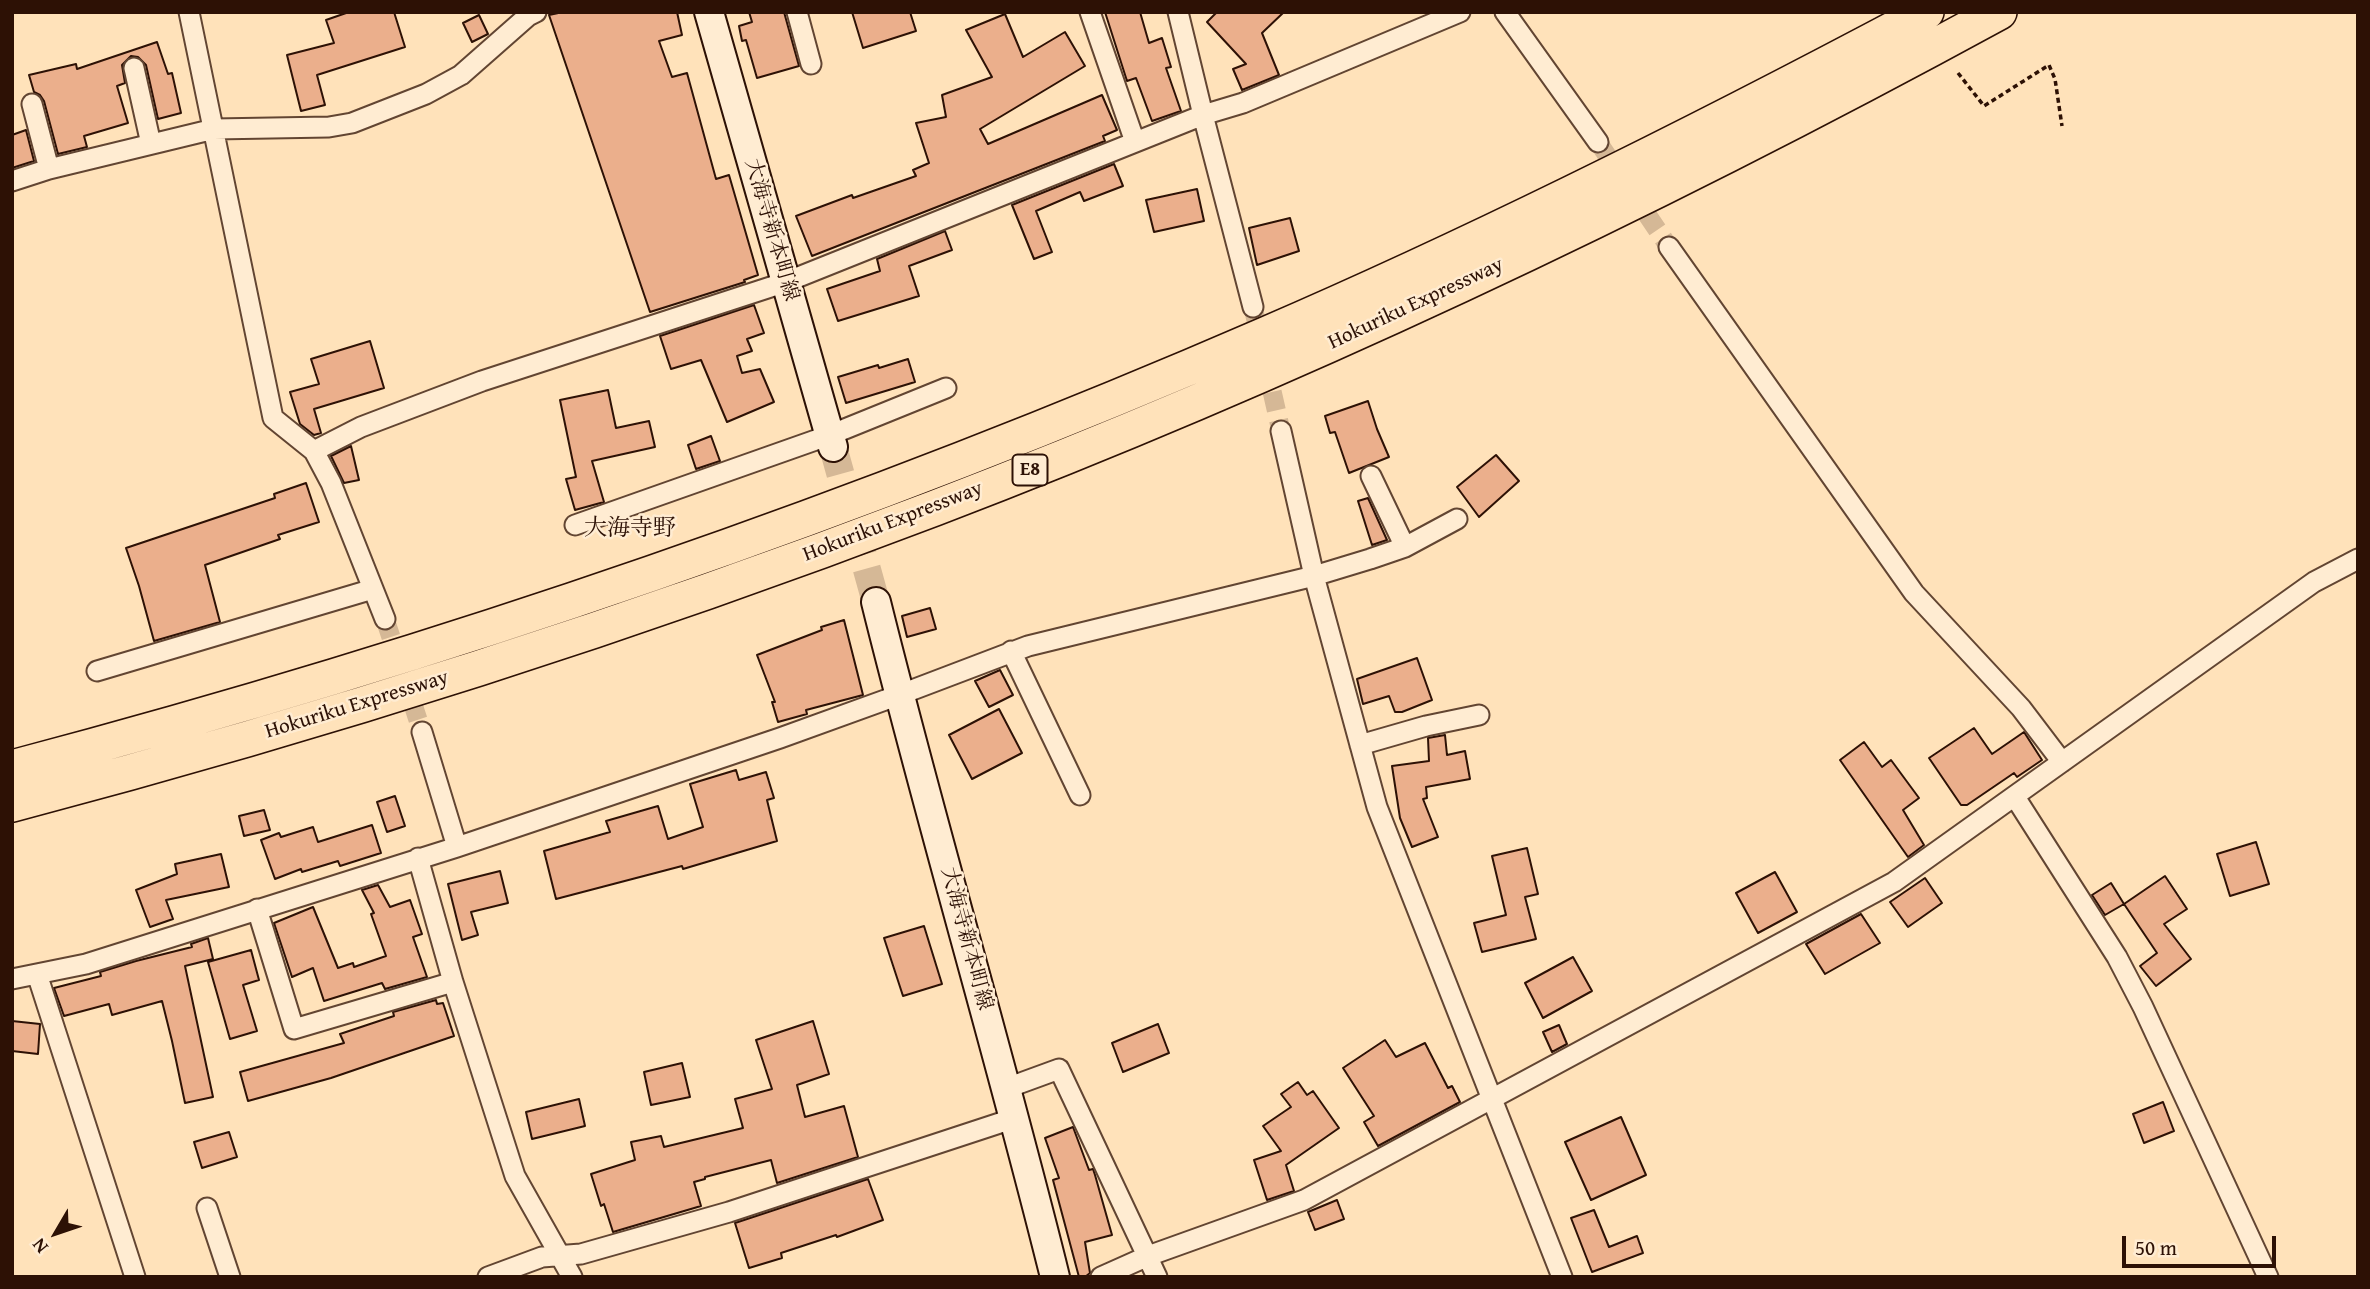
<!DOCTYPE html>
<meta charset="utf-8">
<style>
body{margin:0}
#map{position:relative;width:2370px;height:1289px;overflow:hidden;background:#ffe2ba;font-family:"Gentium Book Plus",serif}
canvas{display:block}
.frame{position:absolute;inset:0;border:14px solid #2d1105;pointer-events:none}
.north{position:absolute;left:21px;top:1198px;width:70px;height:70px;-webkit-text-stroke:5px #ffecd2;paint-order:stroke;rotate:231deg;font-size:19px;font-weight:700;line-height:28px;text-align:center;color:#2d1105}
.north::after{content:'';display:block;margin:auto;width:24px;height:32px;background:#2d1105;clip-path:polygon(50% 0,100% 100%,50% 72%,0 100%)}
.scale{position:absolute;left:2122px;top:1236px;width:154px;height:32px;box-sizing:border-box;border:4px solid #2d1105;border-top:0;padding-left:9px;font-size:21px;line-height:24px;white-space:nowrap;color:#2d1105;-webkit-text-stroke:5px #ffecd2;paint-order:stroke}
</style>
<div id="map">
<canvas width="2370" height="1289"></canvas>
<div class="frame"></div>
<div class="north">N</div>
<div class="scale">50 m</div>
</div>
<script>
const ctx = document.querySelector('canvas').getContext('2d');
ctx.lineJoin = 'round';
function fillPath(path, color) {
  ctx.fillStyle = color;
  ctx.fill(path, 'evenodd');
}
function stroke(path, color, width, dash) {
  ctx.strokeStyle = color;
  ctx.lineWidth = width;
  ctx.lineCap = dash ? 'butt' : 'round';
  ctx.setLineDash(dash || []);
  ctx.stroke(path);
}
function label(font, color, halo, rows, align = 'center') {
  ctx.font = font + ' "Gentium Book Plus","Noto Serif JP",serif';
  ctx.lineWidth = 5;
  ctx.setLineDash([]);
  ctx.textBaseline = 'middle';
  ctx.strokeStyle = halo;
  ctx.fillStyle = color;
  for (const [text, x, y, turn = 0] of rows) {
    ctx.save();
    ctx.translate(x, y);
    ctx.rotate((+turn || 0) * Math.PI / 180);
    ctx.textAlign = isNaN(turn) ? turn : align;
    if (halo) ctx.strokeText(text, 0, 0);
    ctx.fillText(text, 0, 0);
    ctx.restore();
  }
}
const building = new Path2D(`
 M 349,12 L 394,12 L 405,47 L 317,75 L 325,105 L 301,111 L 287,55 L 334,43 L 326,20 Z
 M 563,12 L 677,12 L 682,35 L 659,41 L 672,77 L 687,73 L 716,179 L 729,175 L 758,275 L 744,280 L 745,282 L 650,312 L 549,15 Z
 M 749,12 L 784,12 L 799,66 L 757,78 L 746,40 L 742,41 L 739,26 L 752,22 Z
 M 852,12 L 910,12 L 916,31 L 863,48 Z
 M 1105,12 L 1140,12 L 1149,43 L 1162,38 L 1171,67 L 1166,68 L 1181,111 L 1152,121 L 1136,78 L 1127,81 Z
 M 1217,12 L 1284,12 L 1262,33 L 1279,75 L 1242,90 L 1233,69 L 1246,64 L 1207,22 Z
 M 1005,14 L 1023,57 L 1065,32 L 1085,66 L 980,129 L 988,144 L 1102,95 L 1117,130 L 1103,136 L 1105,141 L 812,256 L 796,216 L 852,195 L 853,198 L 916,176 L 913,170 L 929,163 L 916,123 L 946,117 L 942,95 L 992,77 L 966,30 Z
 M 479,15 L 488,34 L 472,42 L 463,23 Z
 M 157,42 L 168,74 L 172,73 L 181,113 L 158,119 L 146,65 L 138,57 L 131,56 L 122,65 L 125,83 L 117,86 L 128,123 L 84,136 L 87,147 L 58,154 L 44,101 L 40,95 L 34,92 L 29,75 L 76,64 L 77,69 Z
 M 26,130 L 34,161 L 12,168 L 12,135 Z
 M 1114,164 L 1123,186 L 1084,201 L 1080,192 L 1036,211 L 1052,252 L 1034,259 L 1012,205 Z
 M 1197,189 L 1204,221 L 1154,232 L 1146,200 Z
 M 1290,218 L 1299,251 L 1257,265 L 1249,228 Z
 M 945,231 L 952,250 L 909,266 L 919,296 L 838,321 L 827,289 L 880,271 L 877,259 Z
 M 754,305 L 764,333 L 747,339 L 752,351 L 737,356 L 742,373 L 760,369 L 774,402 L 727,422 L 701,360 L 671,369 L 660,336 Z
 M 370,341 L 384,388 L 314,409 L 321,433 L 314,435 L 300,424 L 290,392 L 319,384 L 311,359 Z
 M 908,359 L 915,382 L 846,403 L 838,377 L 878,365 L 879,368 Z
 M 608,390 L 616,428 L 649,421 L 655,447 L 592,461 L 604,502 L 575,510 L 566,479 L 576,477 L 560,400 Z
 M 1368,401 L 1377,429 L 1389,457 L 1349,473 L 1335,432 L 1330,433 L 1325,416 Z
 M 711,436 L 720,461 L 696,469 L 688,445 Z
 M 351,446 L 359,480 L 344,483 L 331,456 Z
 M 1496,455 L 1519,481 L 1479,517 L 1457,487 Z
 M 306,483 L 319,522 L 278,535 L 280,539 L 205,565 L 220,622 L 154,641 L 139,586 L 126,548 L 275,498 L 274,494 Z
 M 1368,498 L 1387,540 L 1372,545 L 1358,501 Z
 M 930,608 L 936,629 L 907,637 L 902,616 Z
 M 844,620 L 863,695 L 806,710 L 807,714 L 778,722 L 772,702 L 775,702 L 757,655 L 822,630 L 821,627 Z
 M 1417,658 L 1432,700 L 1402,712 L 1395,712 L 1389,696 L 1363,704 L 1357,679 Z
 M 1000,670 L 1013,695 L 989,707 L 975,681 Z
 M 999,709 L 1022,753 L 972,779 L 949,735 Z
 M 1974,728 L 1992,754 L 2024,732 L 2042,760 L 2017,777 L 2014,773 L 1967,805 L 1961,805 L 1929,758 Z
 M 1445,735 L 1447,755 L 1465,751 L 1470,779 L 1426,787 L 1427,798 L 1423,799 L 1438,837 L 1412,847 L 1400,818 L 1392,766 L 1429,761 L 1428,738 Z
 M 1864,742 L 1882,767 L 1891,760 L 1919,798 L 1903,810 L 1924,845 L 1908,857 L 1840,760 Z
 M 736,770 L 739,780 L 766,772 L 774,798 L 767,800 L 777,841 L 683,869 L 682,866 L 556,899 L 544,851 L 610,832 L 606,821 L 658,806 L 668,839 L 703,827 L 690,784 Z
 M 395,796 L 405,826 L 387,832 L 377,802 Z
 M 264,810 L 270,830 L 244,836 L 239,816 Z
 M 372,825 L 381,853 L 340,866 L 338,861 L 302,872 L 301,869 L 275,879 L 261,840 L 279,833 L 281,837 L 313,827 L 318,842 Z
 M 2256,842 L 2269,884 L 2230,896 L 2217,854 Z
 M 1527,848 L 1538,894 L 1525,897 L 1536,939 L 1482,952 L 1474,923 L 1506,915 L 1492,856 Z
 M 221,854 L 229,887 L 166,900 L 173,919 L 150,927 L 136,890 L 177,874 L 175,864 Z
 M 500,871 L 508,903 L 471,912 L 478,935 L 462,940 L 448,884 Z
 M 1775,872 L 1797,912 L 1758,933 L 1736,893 Z
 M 2165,876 L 2187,909 L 2164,924 L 2191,959 L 2156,986 L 2140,966 L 2157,953 L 2124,904 Z
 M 1925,878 L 1942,903 L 1908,927 L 1890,902 Z
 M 2111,883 L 2124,904 L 2105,915 L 2092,895 Z
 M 378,885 L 390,907 L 410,900 L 422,934 L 413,937 L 427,977 L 385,989 L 382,983 L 324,1001 L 313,968 L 292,977 L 274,923 L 313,907 L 338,968 L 353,963 L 354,967 L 386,956 L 371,914 L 374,913 L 362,890 Z
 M 1861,914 L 1880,943 L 1825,974 L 1806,944 Z
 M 924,926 L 942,984 L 903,996 L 884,938 Z
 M 208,938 L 213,959 L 185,966 L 213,1097 L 185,1103 L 172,1041 L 162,1001 L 112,1015 L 109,1004 L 64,1016 L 54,988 L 101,976 L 100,972 L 136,961 L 192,947 L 191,944 Z
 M 251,950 L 259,980 L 243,985 L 257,1031 L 230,1039 L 208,962 Z
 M 1573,957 L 1592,991 L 1543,1018 L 1525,983 Z
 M 436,1000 L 437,1004 L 443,1003 L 454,1036 L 331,1078 L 248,1101 L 240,1072 L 344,1043 L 340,1034 L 394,1016 L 393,1012 Z
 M 12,1021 L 40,1024 L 38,1054 L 12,1051 Z
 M 813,1021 L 829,1074 L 797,1085 L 805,1117 L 844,1106 L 858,1157 L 777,1183 L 771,1160 L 705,1177 L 705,1179 L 694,1182 L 701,1206 L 613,1232 L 604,1204 L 601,1206 L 591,1174 L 635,1160 L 631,1142 L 661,1136 L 664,1147 L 743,1128 L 735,1099 L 772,1089 L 756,1040 Z
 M 1158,1024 L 1169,1053 L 1123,1072 L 1112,1043 Z
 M 1559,1025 L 1567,1044 L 1552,1052 L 1543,1032 Z
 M 1385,1040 L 1396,1057 L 1425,1043 L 1448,1088 L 1452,1086 L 1460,1102 L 1378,1146 L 1364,1122 L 1374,1116 L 1343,1068 Z
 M 682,1063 L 690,1097 L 651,1105 L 644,1072 Z
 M 1298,1082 L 1307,1095 L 1313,1091 L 1339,1128 L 1286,1165 L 1294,1191 L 1267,1200 L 1254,1160 L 1281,1151 L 1263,1126 L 1291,1107 L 1281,1094 Z
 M 579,1099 L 585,1126 L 532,1139 L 526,1112 Z
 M 2163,1102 L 2174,1131 L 2144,1143 L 2133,1114 Z
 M 1621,1117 L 1646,1175 L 1591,1200 L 1565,1142 Z
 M 1073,1127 L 1089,1170 L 1093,1169 L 1095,1175 L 1112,1235 L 1085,1242 L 1090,1273 L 1085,1277 L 1079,1277 L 1053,1180 L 1059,1178 L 1045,1138 Z
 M 229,1132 L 237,1157 L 202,1168 L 194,1142 Z
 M 868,1179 L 883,1220 L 837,1237 L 836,1235 L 781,1253 L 782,1258 L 749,1268 L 735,1223 Z
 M 1337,1200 L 1344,1219 L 1315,1230 L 1308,1212 Z
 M 1594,1210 L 1609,1247 L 1637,1236 L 1643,1253 L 1592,1272 L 1571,1218 Z`);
fillPath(building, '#ebaf8c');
stroke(building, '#2d1105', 2);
stroke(new Path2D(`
 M 1598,142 L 1669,247
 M 1253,307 L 1281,431
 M 385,619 L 422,732`), '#d5b896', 19, [19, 10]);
stroke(new Path2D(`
 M 833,447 L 876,602`), '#d5b896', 28, [28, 14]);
const minor = new Path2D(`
 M 189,12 L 273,418 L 314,451 L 331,483 L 385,619
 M 797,12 L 811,64
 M 1090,12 L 1135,142
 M 1178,12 L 1203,115 L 1253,307
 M 1505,12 L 1598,142
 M 134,68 L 151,144
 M 32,104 L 49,169
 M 12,181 L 49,169 L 214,129 L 329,127 L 352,123 L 426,94 L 461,75 L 528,16 L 536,12
 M 1669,247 L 1914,593 L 2021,708 L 2062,762
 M 1281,431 L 1314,576 L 1377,807 L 1562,1277
 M 314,451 L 361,427 L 482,381 L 786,282 L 1203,115 L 1243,103 L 1460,12
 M 1371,476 L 1405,547
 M 575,525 L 830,435 L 946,388
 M 1011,651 L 1080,795
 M 97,671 L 373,589
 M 422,732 L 457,847
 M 1360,745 L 1426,726 L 1479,715
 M 2015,797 L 2117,957 L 2143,1007 L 2268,1277
 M 418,858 L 453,982 L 515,1176 L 572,1277
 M 257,909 L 294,1029 L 453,982
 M 37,974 L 135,1277
 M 12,979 L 86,964 L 457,847 L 780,738 L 899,695 L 1028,646 L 1314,576 L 1370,559 L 1405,547 L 1457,519
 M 1007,1088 L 1059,1069 L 1157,1277
 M 207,1208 L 230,1277
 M 488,1277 L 542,1257 L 581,1254 L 729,1212 L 1015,1118
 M 1101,1277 L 1148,1256 L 1304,1200 L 1894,882 L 2314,582 L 2358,559`);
const secondary = new Path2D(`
 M 709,12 L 833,447
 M 876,602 C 932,828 999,1051 1055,1277`);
const motorway = new Path2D(`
 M 12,768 C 440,655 859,511 1265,335 C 1490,238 1710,127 1926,12
 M 12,804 C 325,722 634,623 935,508 C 1301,368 1656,199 1999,12`);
stroke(minor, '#624532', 23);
stroke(secondary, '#2d1105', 32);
stroke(motorway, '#2d1105', 38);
stroke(new Path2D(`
 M 1958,73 L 1984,106 L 2049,65 L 2055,79 L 2062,126`), '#2d1105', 3.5, [5, 3.5]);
stroke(minor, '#ffecd2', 19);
stroke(secondary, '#ffecd2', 28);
stroke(motorway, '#ffe2ba', 35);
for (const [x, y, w] of [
 [1030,470,35]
]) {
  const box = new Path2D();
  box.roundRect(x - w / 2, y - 15.5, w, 31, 5);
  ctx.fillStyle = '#ffecd2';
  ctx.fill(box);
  stroke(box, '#2d1105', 2);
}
label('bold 19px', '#2d1105', null, [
 ["E8",1030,470]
]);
label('21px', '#2d1105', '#ffecd2', [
 ["大海寺新本町線",771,230,74],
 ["Hokuriku Expressway",1416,304,-25],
 ["Hokuriku Expressway",893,522,-21],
 ["Hokuriku Expressway",357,705,-17],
 ["大海寺新本町線",966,939,75]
]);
label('23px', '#2d1105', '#ffecd2', [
 ["大海寺野",630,529]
]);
</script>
